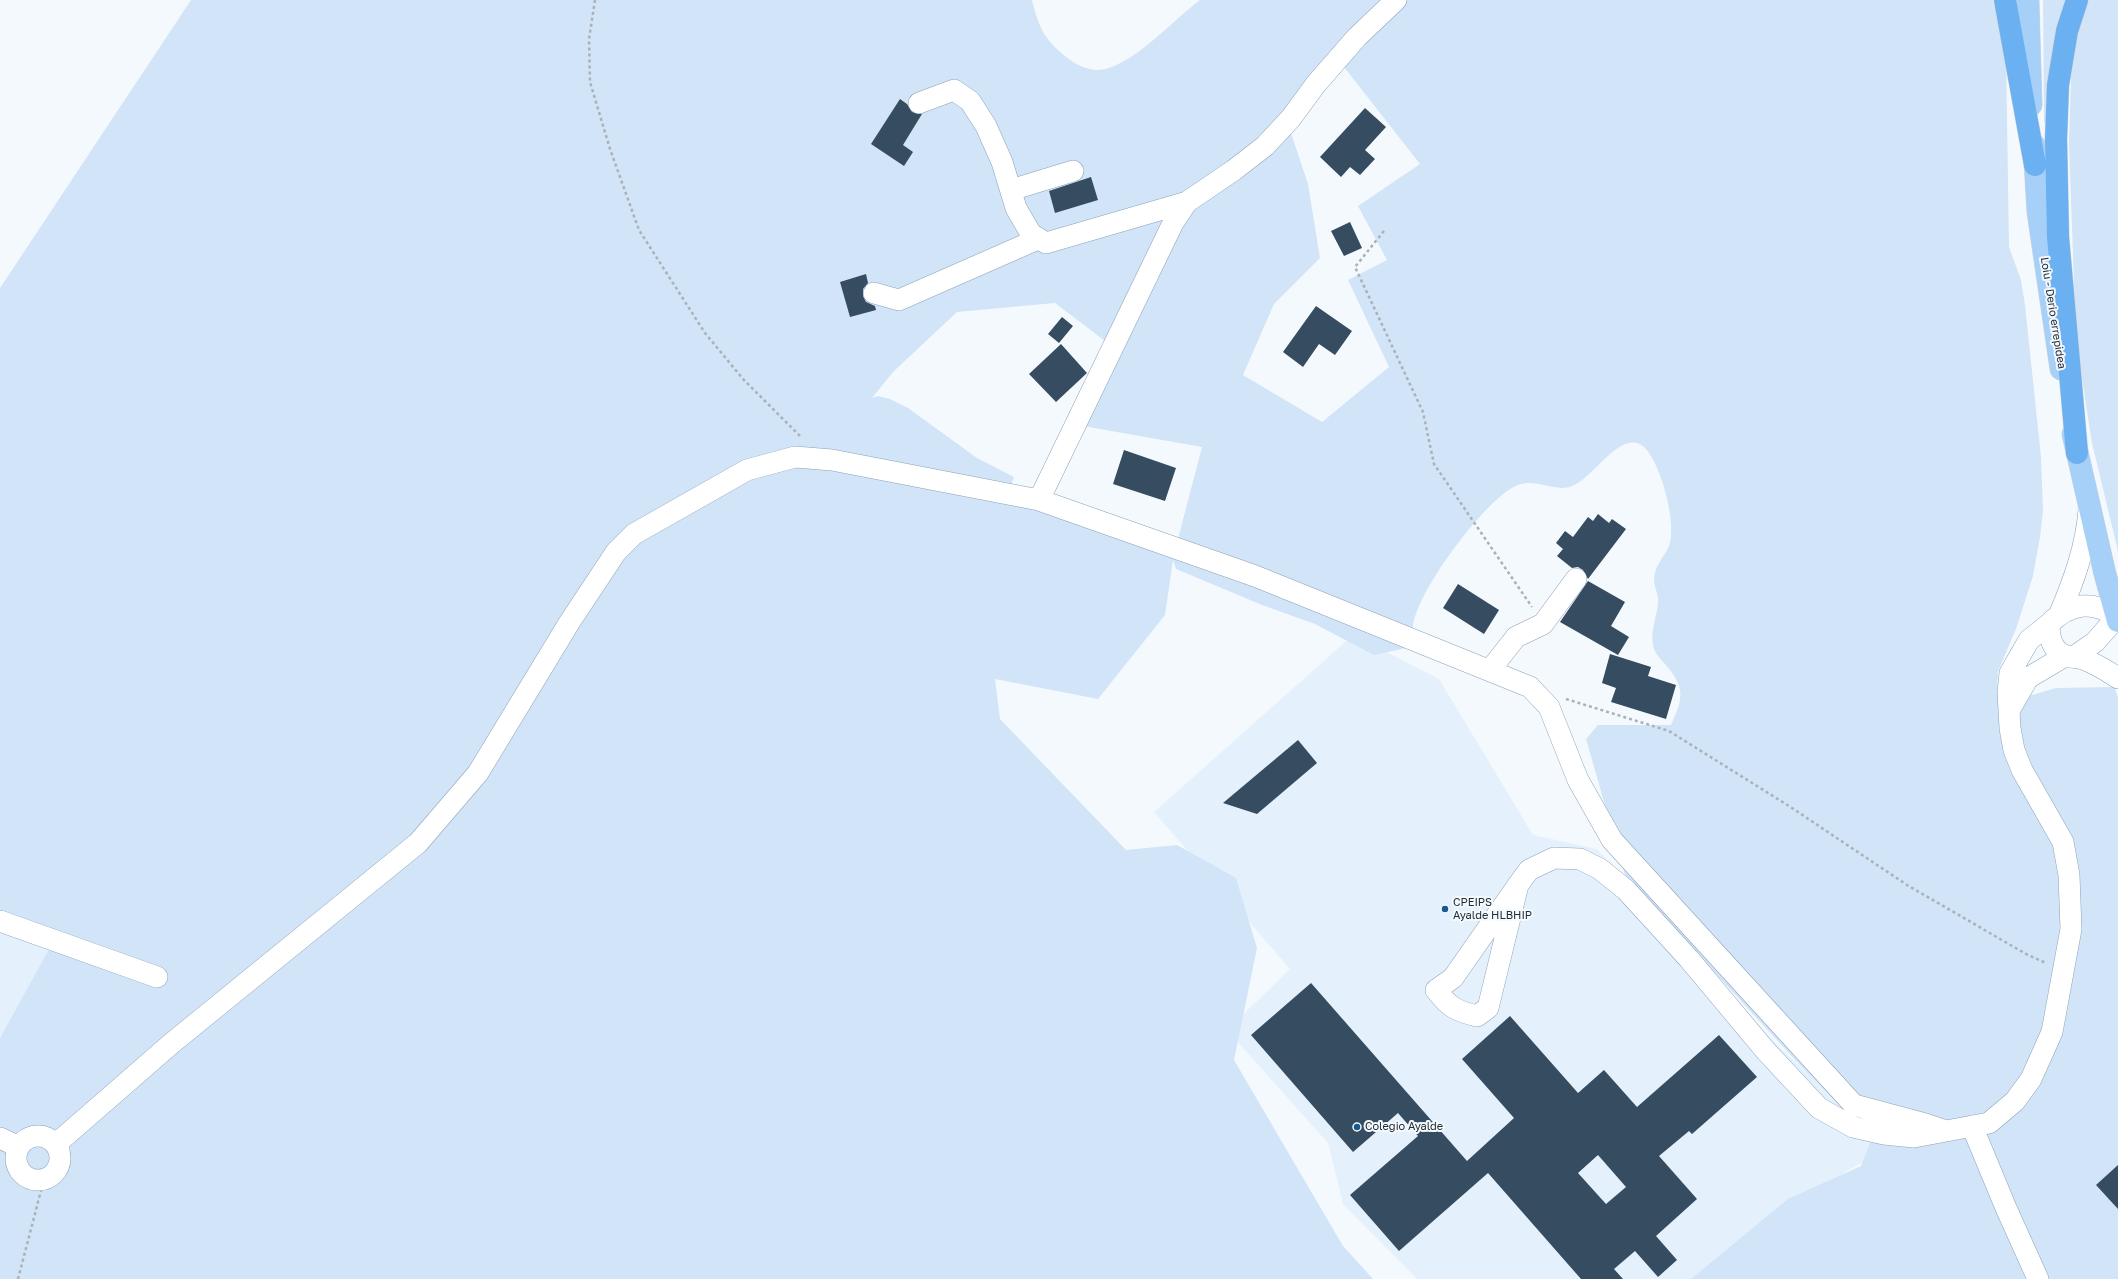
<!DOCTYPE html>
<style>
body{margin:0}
canvas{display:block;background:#f4f9fe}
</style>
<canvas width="2118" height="1279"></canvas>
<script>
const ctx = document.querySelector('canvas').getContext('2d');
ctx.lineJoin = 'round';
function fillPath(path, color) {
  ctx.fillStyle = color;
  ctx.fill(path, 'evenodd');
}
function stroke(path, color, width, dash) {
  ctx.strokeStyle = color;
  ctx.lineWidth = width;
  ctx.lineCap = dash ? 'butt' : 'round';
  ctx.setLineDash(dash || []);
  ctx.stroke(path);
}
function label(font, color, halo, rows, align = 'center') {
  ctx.font = font + ' "Golos Text",sans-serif';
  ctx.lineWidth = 4;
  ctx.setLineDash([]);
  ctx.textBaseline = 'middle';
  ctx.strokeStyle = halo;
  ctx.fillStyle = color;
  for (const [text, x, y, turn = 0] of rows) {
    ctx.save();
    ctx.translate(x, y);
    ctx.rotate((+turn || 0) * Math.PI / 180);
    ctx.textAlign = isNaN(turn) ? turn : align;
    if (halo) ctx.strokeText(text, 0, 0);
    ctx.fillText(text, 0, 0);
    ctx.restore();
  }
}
fillPath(new Path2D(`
 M 1353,635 L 1439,679 L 1533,835 L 1597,849 L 1779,1047 L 1826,1090 L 1880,1124 L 1872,1158 L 1848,1170 L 1704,1279 L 1417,1279 L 1343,1204 L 1328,1143 L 1227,1030 L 1290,969 L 1154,812 Z
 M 0,926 L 50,947 L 0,1038 Z`), '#e4f1fd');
fillPath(new Path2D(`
 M 191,0 L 1032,0 C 1039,27 1043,38 1065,56 C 1073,63 1086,70 1098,70 C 1130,69 1174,19 1200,0 L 1993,0 L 2006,54 L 2009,247 L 2021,280 L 2025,305 L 2041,457 L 2043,511 L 2040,537 L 2033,576 L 2016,629 L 1998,671 L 1997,688 L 2002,695 L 2022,698 L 2056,688 L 2114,687 L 2118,697 L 2118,1279 L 1691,1279 L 1788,1199 L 1861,1166 L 1872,1138 L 1798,1063 L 1625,875 L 1586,739 L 1598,725 L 1671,725 C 1684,697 1685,687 1665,664 C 1660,658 1654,653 1653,645 C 1650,631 1657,617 1658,603 C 1659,596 1655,589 1654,581 C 1653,568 1664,557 1669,546 C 1677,524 1662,471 1649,453 C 1626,419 1595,478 1572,486 C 1555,493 1536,478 1518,485 C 1488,495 1410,599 1413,631 C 1413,635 1418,641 1420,645 L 1374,655 L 1315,624 L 1262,605 L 1176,569 L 1173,560 L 1165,615 L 1098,699 L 995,679 L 1000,719 L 1126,850 L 1177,845 L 1236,878 L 1257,948 L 1234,1060 L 1343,1246 L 1373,1279 L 0,1279 L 0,1038 L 50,947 L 0,926 L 0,288 ZM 1344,67 L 1420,164 L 1358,206 L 1387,260 L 1348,280 L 1389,367 L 1322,422 L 1243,375 L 1274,304 L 1320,258 L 1308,184 L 1287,121 ZM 1055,303 L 1109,344 L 1083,426 L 1202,447 L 1173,558 L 1169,554 L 1008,494 L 1014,477 L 977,458 L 908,408 L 890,399 L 878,396 L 872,398 L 893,372 L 957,312 Z
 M 2043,0 L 2065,0 L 2055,43 L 2048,122 L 2044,122 Z
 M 2087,0 L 2118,0 L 2118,551 L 2092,443 L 2076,340 L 2069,144 L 2072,46 Z`), '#d2e4f7');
fillPath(new Path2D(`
 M 900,99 L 907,104 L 912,112 L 922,114 L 903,145 L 913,152 L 904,166 L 871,144 Z
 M 1365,108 L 1386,127 L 1365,150 L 1375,159 L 1360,175 L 1350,167 L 1341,177 L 1320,157 Z
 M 1091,177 L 1098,200 L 1055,213 L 1049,191 Z
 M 1350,222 L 1362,248 L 1344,256 L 1331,231 Z
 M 866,274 L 868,283 L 863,289 L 863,296 L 866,302 L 875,306 L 876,310 L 850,317 L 840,282 Z
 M 1316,306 L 1352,331 L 1335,355 L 1319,344 L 1303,367 L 1283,352 Z
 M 1062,317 L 1073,326 L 1059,343 L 1048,334 Z
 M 1061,344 L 1087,373 L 1056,402 L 1029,374 Z
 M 1124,450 L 1176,468 L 1165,501 L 1113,484 Z
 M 1598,514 L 1609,523 L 1612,519 L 1626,529 L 1588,579 L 1583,570 L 1578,567 L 1572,568 L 1557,556 L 1563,549 L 1556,543 L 1565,531 L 1573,537 L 1588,517 L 1593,521 Z
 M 1588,581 L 1625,602 L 1611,626 L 1629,637 L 1618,655 L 1560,622 Z
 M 1458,584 L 1499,610 L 1484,634 L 1443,608 Z
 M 1610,654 L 1651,667 L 1648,676 L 1676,685 L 1666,719 L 1611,702 L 1616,688 L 1602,683 Z
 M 1298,740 L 1317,763 L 1257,814 L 1223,803 Z
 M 1311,983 L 1467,1161 L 1514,1118 L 1462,1059 L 1510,1016 L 1578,1093 L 1604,1070 L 1637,1107 L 1719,1035 L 1757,1077 L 1692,1134 L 1689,1131 L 1659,1156 L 1697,1199 L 1656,1236 L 1677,1260 L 1658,1277 L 1635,1251 L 1614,1269 L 1623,1279 L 1581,1279 L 1488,1173 L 1399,1251 L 1350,1195 L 1418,1136 L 1398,1113 L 1353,1152 L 1251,1035 ZM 1598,1155 L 1626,1187 L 1606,1204 L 1578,1173 Z
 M 2118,1165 L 2118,1209 L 2096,1185 Z`), '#364c60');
const minor = new Path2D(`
 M 919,103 L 954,90 L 970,101 L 986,126 L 1002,162 L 1016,208 L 1031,234 L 1046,243 L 1187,202
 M 1011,190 L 1073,171
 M 874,293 L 899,300 L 1038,239
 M 1039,500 L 1173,223 L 1187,202 L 1234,170 L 1265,146 L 1291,118 L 1316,84 L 1357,37 L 1396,0
 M 2060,613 C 2074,580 2086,547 2089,510
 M 2075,656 L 2095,642 L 2117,617 C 2092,600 2070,603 2049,624 C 2049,636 2052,650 2064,655 C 2070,658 2077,657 2083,659 C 2096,664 2106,670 2118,678
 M 1490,670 L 1516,637 L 1543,624 L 1576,579
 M 2010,709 L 2028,678 L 2065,656
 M 1518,885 L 1488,1008 L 1477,1016 C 1456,1011 1449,1007 1436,990 L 1453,978 L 1518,885 L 1529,870 L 1554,858 L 1580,859 L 1600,869 L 1626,890 L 1689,959 L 1765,1050 L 1819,1108 L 1853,1127 L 1884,1134 L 1914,1137 L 1989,1123 L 2015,1101 L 2031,1079 L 2052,1032 L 2071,929 L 2069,875 L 2063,842 L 2022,770 L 2014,750 L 2010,728 L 2008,692 L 2010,673 L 2029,640 L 2049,624
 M 0,921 L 157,977
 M 1972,1126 L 2006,1208 L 2038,1279
 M16 1158a22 22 0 1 1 44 0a22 22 0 1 1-44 0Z
 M 0,1138 L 19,1147
 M 56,1144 L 172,1043 L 418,843 L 478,773 L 569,623 L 616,552 L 634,534 L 747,470 L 795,457 L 832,460 L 1039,500 L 1255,576 L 1530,687 L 1549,707 L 1578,780 L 1612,840 L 1854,1105 L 1925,1124 L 1946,1131`);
const major = new Path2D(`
 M 2028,0 L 2031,105
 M 2034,145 L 2038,212 L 2061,369
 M 2073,434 L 2105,574 L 2118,621`);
const highway = new Path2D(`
 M 2005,0 L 2035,165
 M 2077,453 L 2058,237 L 2056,139 L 2058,85 L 2067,31 L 2077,0`);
stroke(minor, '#8aa2ba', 22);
stroke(major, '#d3d5d7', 23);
stroke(highway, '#d3d5d7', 23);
stroke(new Path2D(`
 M 595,0 L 589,39 L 590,82 L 610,149 L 639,230 L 705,333 L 743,379 L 802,438
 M 1384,231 L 1355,267 L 1423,412 L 1434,464 L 1532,607
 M 1566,699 L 1669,731 L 1789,806 L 1907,885 L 2026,954 L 2046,963
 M 18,1279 L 44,1179`), '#aab1b7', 2.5, [3, 3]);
stroke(minor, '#fff', 21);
stroke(major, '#a6d0f7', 22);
stroke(highway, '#6bb0f1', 22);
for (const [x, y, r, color] of [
 [1445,909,4,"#185a8f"],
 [1357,1127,4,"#185a8f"]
]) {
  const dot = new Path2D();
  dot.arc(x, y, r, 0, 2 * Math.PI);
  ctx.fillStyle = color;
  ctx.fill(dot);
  stroke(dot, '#f4f9fe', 1.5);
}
label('11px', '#232d36', '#f4f9fe', [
 ["Loiu - Derio errepidea",2053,313,81]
]);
label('11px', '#232d36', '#f4f9fe', [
 ["CPEIPS",1453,903],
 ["Ayalde HLBHIP",1453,916],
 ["Colegio Ayalde",1365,1127]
], 'left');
</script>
